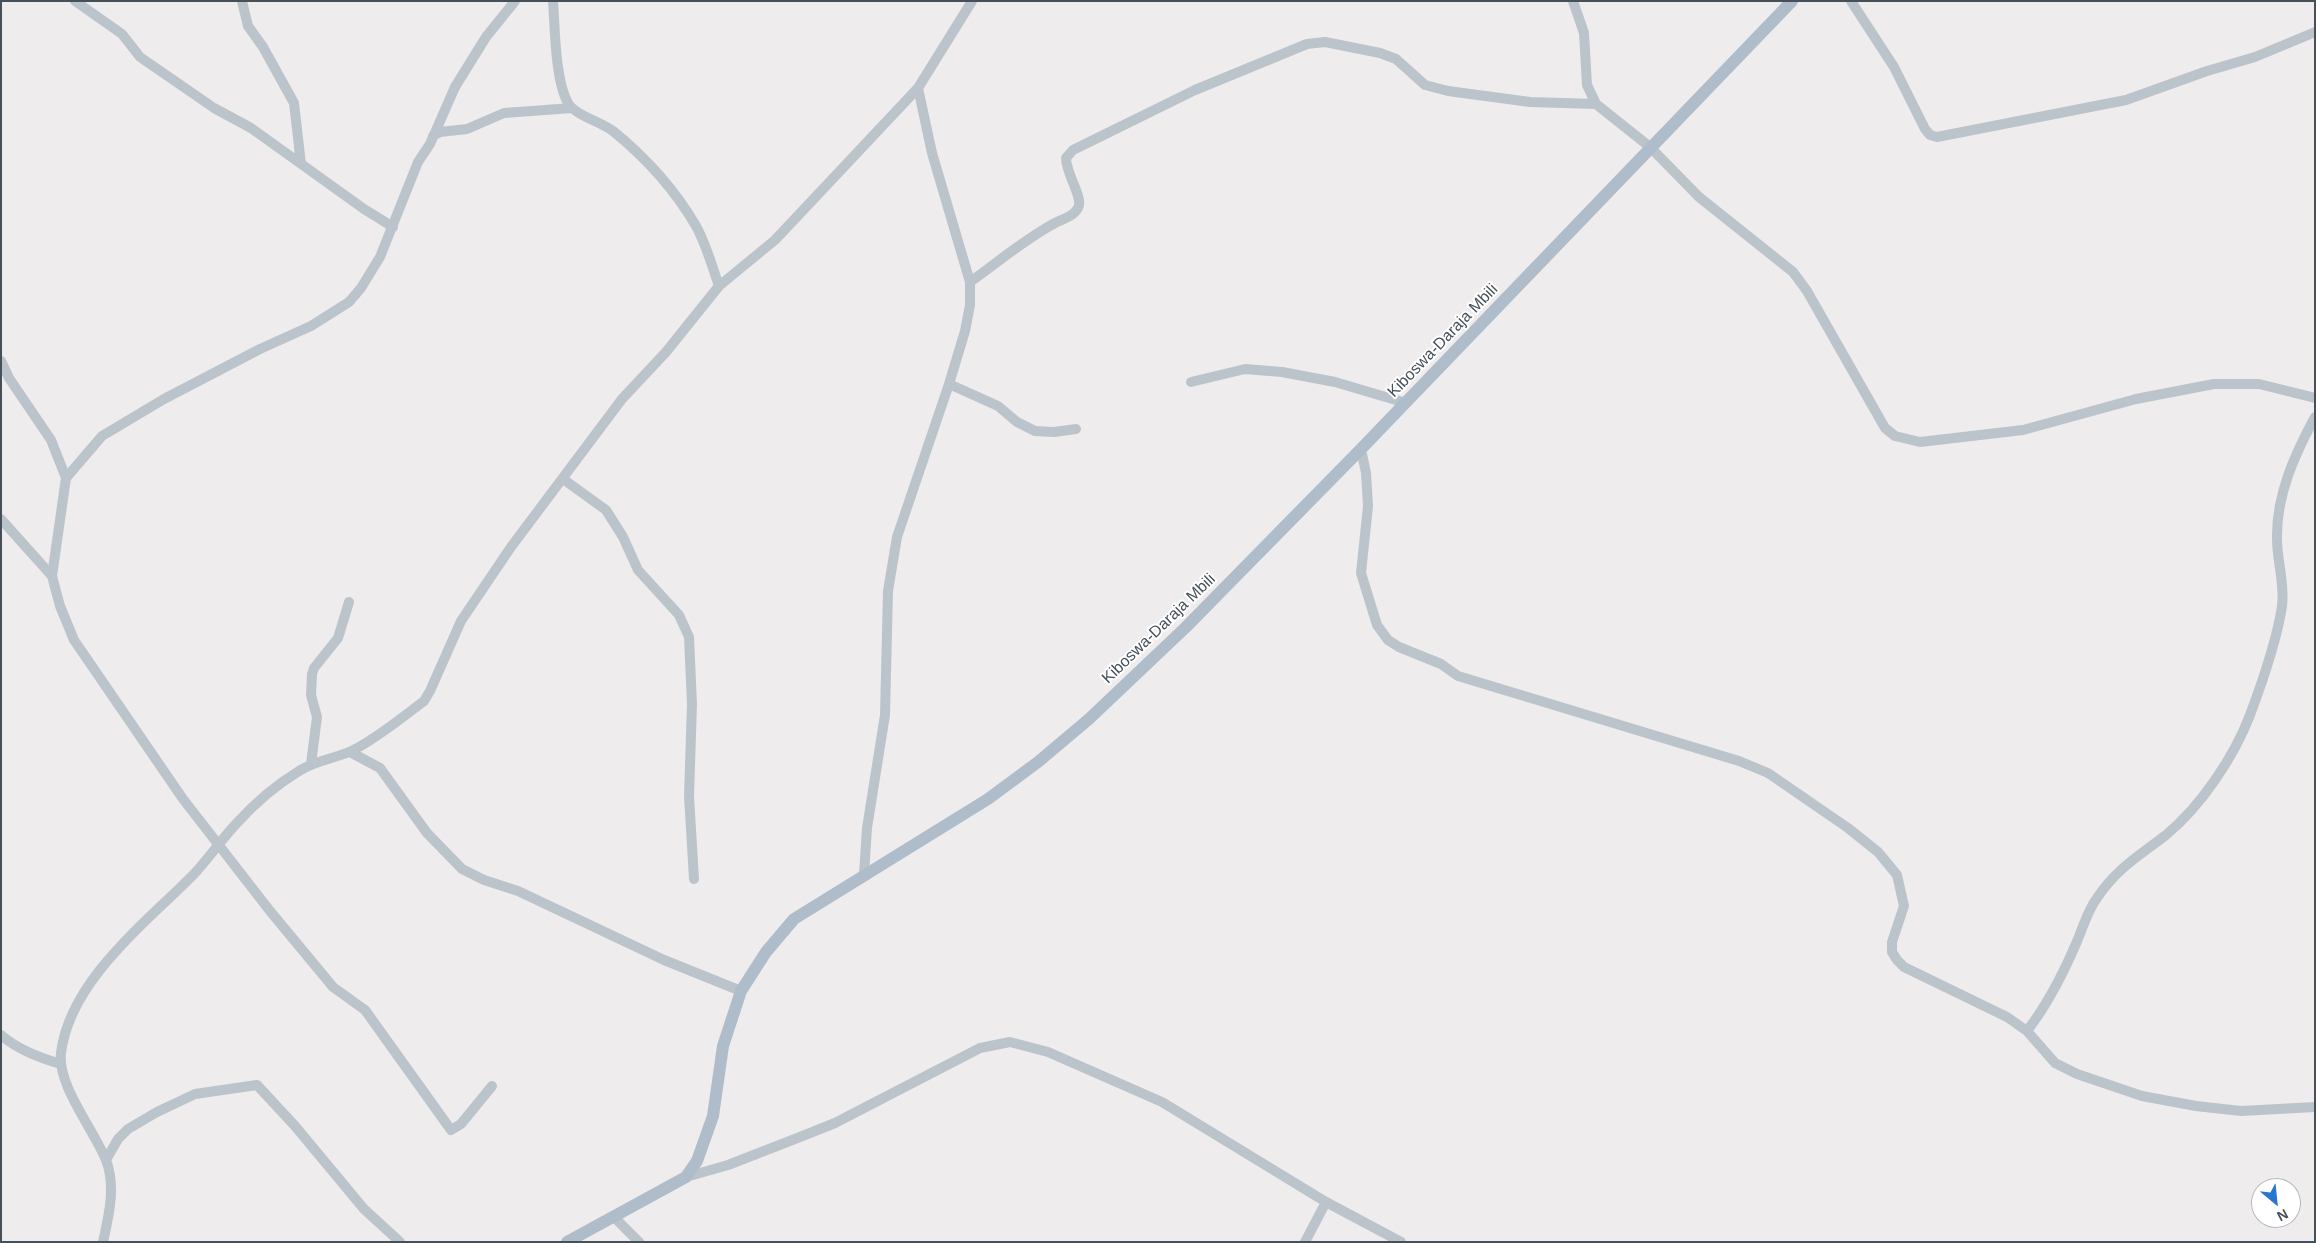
<!DOCTYPE html>
<style>
body{margin:0}
#map{position:relative;width:2316px;height:1243px;overflow:hidden;background:#efeced;font-family:Helvetica,sans-serif}
canvas{display:block}
.frame{position:absolute;inset:0;border:2px solid #465058;pointer-events:none}
.north{position:absolute;left:2251px;top:1178px;width:50px;height:50px;box-sizing:border-box;background:#fff;border:1px solid #b5b9bc;border-radius:50%;rotate:152deg;font-size:14px;font-weight:700;line-height:20px;text-align:center;color:#465058}
.north::after{content:'';display:block;margin:auto;width:18px;height:22px;background:#2876ce;clip-path:polygon(50% 0,100% 100%,50% 72%,0 100%)}
</style>
<div id="map">
<canvas width="2316" height="1243"></canvas>
<div class="frame"></div>
<div class="north">N</div>
</div>
<script>
const ctx = document.querySelector('canvas').getContext('2d');
ctx.lineJoin = 'round';
function stroke(path, color, width, dash) {
  ctx.strokeStyle = color;
  ctx.lineWidth = width;
  ctx.lineCap = dash ? 'butt' : 'round';
  ctx.setLineDash(dash || []);
  ctx.stroke(path);
}
function label(font, color, halo, rows, align = 'center') {
  ctx.font = font + ' Helvetica,sans-serif';
  ctx.lineWidth = 4;
  ctx.setLineDash([]);
  ctx.textBaseline = 'middle';
  ctx.strokeStyle = halo;
  ctx.fillStyle = color;
  for (const [text, x, y, turn = 0] of rows) {
    ctx.save();
    ctx.translate(x, y);
    ctx.rotate((+turn || 0) * Math.PI / 180);
    ctx.textAlign = isNaN(turn) ? turn : align;
    if (halo) ctx.strokeText(text, 0, 0);
    ctx.fillText(text, 0, 0);
    ctx.restore();
  }
}
stroke(new Path2D(`
 M 75,1 L 122,34 L 140,57 L 214,108 L 251,128 L 364,209 L 393,227
 M 242,1 L 248,26 L 263,47 L 294,103 L 301,164
 M 1573,1 L 1584,33 L 1587,85 L 1596,104 L 1650,147 L 1699,197 L 1793,272 L 1807,291 L 1885,428 L 1895,436 L 1920,442 L 2023,430 L 2136,399 L 2214,384 L 2259,384 L 2315,398
 M 1851,1 L 1894,67 L 1925,129 L 1930,135 L 1937,137 L 2126,100 L 2207,71 L 2255,57 L 2315,32
 M 433,136 L 440,132 L 467,129 L 504,113 L 572,108
 M 970,282 C 998,262 1025,239 1055,223 C 1063,219 1077,215 1079,205 C 1081,194 1066,173 1066,158 L 1073,150 L 1195,90 L 1307,44 L 1325,42 L 1380,53 L 1396,59 L 1425,85 L 1448,91 L 1530,102 L 1596,104
 M 719,286 L 775,240 L 918,88 L 972,1
 M 1,361 L 9,378 L 51,440 L 66,478
 M 1191,382 L 1245,369 L 1282,372 L 1335,382 L 1406,403
 M 949,384 L 998,406 L 1017,422 L 1035,431 L 1054,432 L 1076,429
 M 1361,449 L 1366,473 L 1368,506 L 1361,573 L 1377,625 L 1388,640 L 1399,647 L 1441,664 L 1458,676 L 1739,761 L 1768,773 L 1848,828 L 1878,852 L 1897,875 L 1904,906 L 1892,942 L 1892,952 L 1897,960 L 1904,967 L 2007,1017 L 2027,1031 L 2055,1063 L 2077,1074 L 2142,1096 L 2196,1106 L 2241,1111 L 2315,1107
 M 563,479 L 606,510 L 623,537 L 638,570 L 679,615 L 689,637 L 692,704 L 689,796 L 694,879
 M 1,519 L 52,576 L 60,606 L 74,640 L 183,799 L 270,911 L 333,987 L 365,1010 L 451,1130 L 461,1124 L 492,1086
 M 52,576 L 66,478 L 102,436 L 164,399 L 260,349 L 311,326 L 349,302 L 361,288 L 380,257 L 418,162 L 430,144 L 455,87 L 486,37 L 515,1
 M 350,752 L 380,768 L 427,833 L 462,869 L 484,880 L 518,891 L 664,960 L 741,991
 M 311,764 L 317,717 L 311,695 L 312,674 L 314,668 L 338,638 L 349,602
 M 864,874 L 867,828 L 885,715 L 888,591 L 897,537 L 949,384 L 965,331 L 970,305 L 970,282 L 932,153 L 918,88
 M 2027,1031 C 2047,1005 2062,976 2075,946 C 2082,931 2087,911 2097,898 C 2117,868 2139,856 2166,835 C 2201,806 2234,757 2250,715 C 2262,683 2277,640 2282,606 C 2285,584 2277,561 2277,539 C 2276,495 2295,454 2315,417
 M 1,1035 C 18,1050 40,1058 61,1064
 M 106,1160 L 118,1139 L 128,1129 L 157,1112 L 195,1094 L 257,1085 L 295,1126 L 364,1209 L 400,1242
 M 686,1177 L 728,1165 L 800,1137 L 835,1123 L 980,1048 L 1010,1042 L 1048,1052 L 1162,1102 L 1326,1202 L 1401,1242
 M 613,1216 L 639,1242
 M 103,1242 C 109,1215 116,1186 106,1160 C 94,1130 57,1085 61,1053 C 70,980 147,922 194,874 C 209,858 221,840 236,824 C 254,804 276,785 299,771 C 314,761 332,759 349,752 C 369,744 406,715 424,701 L 430,691 L 461,621 L 511,547 L 622,399 L 666,352 L 719,286 C 712,266 706,244 696,226 C 675,190 645,157 613,131 C 600,121 576,116 568,103 C 555,80 555,28 553,1
 M 1305,1242 L 1326,1202`), '#bcc4cb', 10);
stroke(new Path2D(`
 M 567,1242 L 686,1177 L 697,1161 L 713,1116 L 723,1046 L 741,991 L 766,952 L 794,919 L 988,799 L 1038,762 L 1089,719 L 1186,627 L 1361,449 L 1792,1`), '#aebdc9', 12);
label('16px', '#465058', '#fff', [
 ["Kiboswa-Daraja Mbili",1443,341,-46],
 ["Kiboswa-Daraja Mbili",1159,629,-44]
]);
</script>
